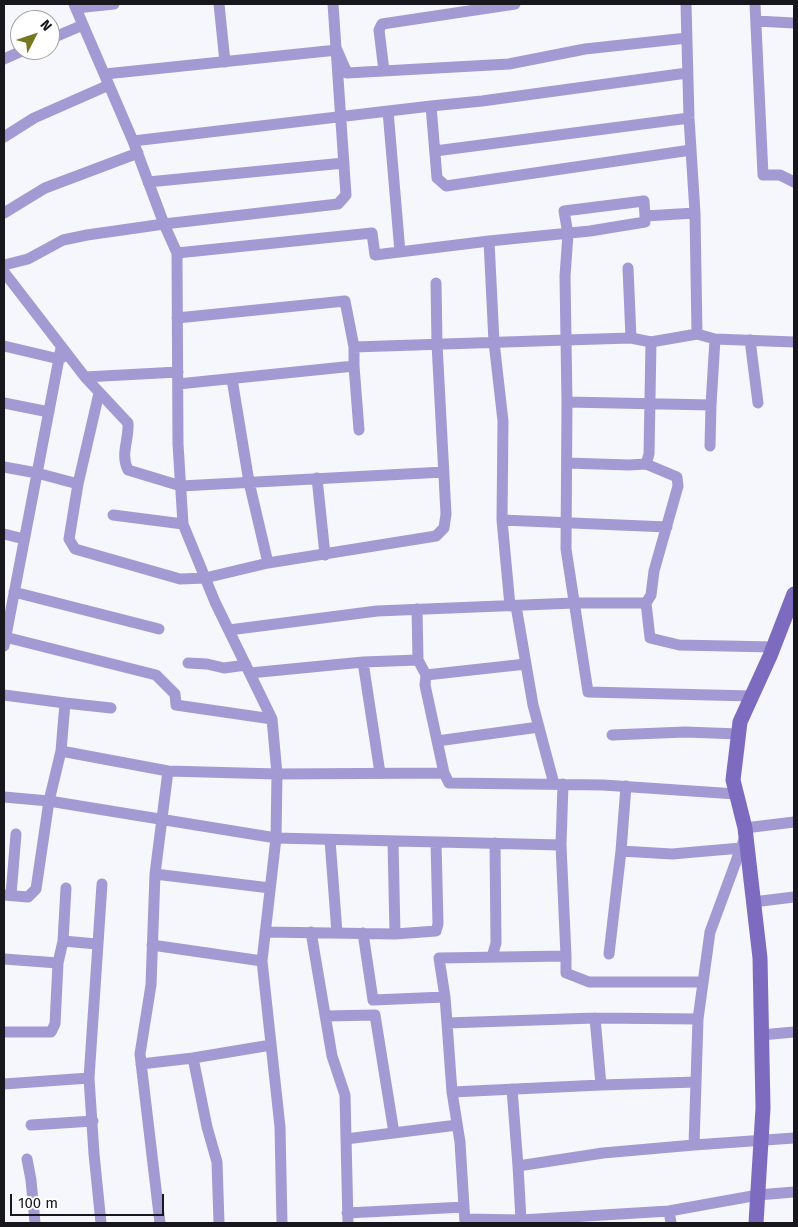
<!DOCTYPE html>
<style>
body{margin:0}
#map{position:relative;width:798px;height:1227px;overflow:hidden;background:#f6f6fd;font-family:"Fira Sans",sans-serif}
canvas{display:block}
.frame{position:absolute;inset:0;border:5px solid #18171d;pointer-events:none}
.north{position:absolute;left:10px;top:10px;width:50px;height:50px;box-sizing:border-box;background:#fff;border:1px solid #a3a2a5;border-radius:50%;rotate:49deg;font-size:14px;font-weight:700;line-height:20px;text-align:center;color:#18171d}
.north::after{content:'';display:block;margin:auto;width:18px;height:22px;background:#757820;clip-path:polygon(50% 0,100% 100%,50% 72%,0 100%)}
.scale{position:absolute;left:10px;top:1194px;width:154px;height:22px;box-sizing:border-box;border:2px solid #18171d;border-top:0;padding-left:6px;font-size:15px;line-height:18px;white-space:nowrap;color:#18171d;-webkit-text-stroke:4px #fff;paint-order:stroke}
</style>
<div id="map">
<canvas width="798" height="1227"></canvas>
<div class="frame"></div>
<div class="north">N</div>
<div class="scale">100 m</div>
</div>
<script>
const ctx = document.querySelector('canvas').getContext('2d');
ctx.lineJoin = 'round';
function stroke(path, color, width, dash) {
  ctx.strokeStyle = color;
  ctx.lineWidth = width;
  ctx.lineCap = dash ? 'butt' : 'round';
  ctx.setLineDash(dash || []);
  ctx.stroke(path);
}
stroke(new Path2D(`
 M 219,4 L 225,62
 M 686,4 L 689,118 L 695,213 L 697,334 L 715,339
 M 755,4 L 763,175 L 780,175 L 794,182
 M 76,8 L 114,4
 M 756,21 L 794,23
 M 50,39 L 83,25
 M 4,59 L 24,50
 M 384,71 L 379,30 L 382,24 L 515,4
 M 105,74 L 337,50 L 347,73 L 509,64 L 585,49 L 687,38
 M 431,106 L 437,178 L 446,186 L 691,150
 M 388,111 L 400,252
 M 4,137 L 34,118 L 109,85
 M 133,141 L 431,106 L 482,101 L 687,73
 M 435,151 L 689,118
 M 148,182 L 344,163
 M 4,213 L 45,188 L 138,153
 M 695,213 L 645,216 L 644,201 L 564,211 L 568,234 L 565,276 L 566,340 L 631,338 L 651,342 L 697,334
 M 177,253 L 372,233 L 375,255 L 489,241
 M 4,265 L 28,259 L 63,240 L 87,235 L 164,224 L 338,204 L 346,195 L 333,4
 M 628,268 L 631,338
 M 4,272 L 85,377 L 178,372
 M 177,318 L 345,301 L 354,347 L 566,340 L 567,402 L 711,405 L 715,339 L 794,342
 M 750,340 L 758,403
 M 4,346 L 59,359 L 60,356 L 63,357
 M 354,366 L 359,430
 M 85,377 L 128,423 C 129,441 120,454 128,470 L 181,486 L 444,472
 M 232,379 L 249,482 L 268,563
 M 178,384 L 354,366 L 354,347
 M 99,393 L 78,484 L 69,539 L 75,549 L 180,579 L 205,578 L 268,563 L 436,536 L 444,528 L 446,514 L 437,344 L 436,283
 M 567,402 L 566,549 L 588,692 L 752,696
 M 4,403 L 49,412
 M 710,446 L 711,405
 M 567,463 L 629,465 L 646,464 L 677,477 L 678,486 L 654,571 L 651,595 L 646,603 L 650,638 L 679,645 L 773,647
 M 646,464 L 649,454 L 651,342
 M 4,467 L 37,473 L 78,484
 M 317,478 L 325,555
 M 113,515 L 183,524
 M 502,520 L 667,527
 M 4,534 L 24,539
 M 14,592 L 159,629
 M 510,606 L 502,520 L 503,421 L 494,342 L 489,241 L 590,231 L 645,222 L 645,216
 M 516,606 L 533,705 L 554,784
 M 417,609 L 418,660 L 426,675 L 425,685 L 444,773
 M 229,630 L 377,611 L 574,603 L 646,603
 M 5,637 L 156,675 L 175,694 L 176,705 L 272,719
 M 4,646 L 61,348
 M 363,662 L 380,773
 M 188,663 L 207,664 L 224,668 L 246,665
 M 250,673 L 363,662 L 418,660
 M 426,675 L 526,664
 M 4,695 L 65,703 L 61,751 L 168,771 L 277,774 L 272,719 L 215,602 L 183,524 L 178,444 L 177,253 L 164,224 L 133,141 L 74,4
 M 65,703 L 111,708
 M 612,735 L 685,732 L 739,734
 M 437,741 L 539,727
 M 4,797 L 49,801 L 276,838 L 277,774 L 444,773 L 449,783 L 603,785 L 736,794
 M 745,828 L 794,822
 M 745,837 L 710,932 L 698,1019 L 694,1145 L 794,1138
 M 330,840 L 337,933
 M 561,845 L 563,784
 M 621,851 L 672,854 L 741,848
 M 155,874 L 270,888
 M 4,895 L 28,897 L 36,889 L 49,801 L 61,751
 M 11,895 L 16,834
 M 753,902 L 794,897
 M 265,932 L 395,934 L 393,841
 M 311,932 L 332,1056 L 345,1095 L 348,1223
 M 363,933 L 373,1000 L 445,997 L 447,1023
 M 395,934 L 436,931 L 438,924 L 436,842
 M 63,941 L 97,944
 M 152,945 L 262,961
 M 609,954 L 621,851 L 626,786
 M 492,957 L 496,943 L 495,843
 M 4,959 L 58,963
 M 445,997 L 439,958 L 566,956 L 566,973 L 589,982 L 703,982
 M 325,1016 L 375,1015 L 394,1133
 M 595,1018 L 601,1085 L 696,1082
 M 4,1032 L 51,1032 L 55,1024 L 58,963 L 63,941 L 66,888
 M 761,1035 L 794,1032
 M 193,1058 L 207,1127 L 217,1162 L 219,1223
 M 141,1064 L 193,1058 L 271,1045
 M 89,1078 L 102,884
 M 4,1084 L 89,1078 L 94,1154 L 101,1223
 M 512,1089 L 518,1166
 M 452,1092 L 601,1085
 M 31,1125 L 93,1121
 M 346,1139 L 457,1125
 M 27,1159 L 31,1180 L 35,1223
 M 669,1211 L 758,1195 L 794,1192
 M 347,1213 L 464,1207
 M 465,1219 L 521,1220 L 518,1166 L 603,1153 L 694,1145
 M 160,1223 L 140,1054 L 151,985 L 155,874 L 168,771
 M 282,1223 L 280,1127 L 262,961 L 276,838 L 561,845 L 566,956
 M 465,1223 L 460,1142 L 452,1092 L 447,1023 L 595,1018 L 698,1019
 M 521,1223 L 521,1220 L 669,1211 L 671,1223`), '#a39ad4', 11);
stroke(new Path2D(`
 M 756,1223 L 763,1108 L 760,958 L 745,828 L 733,780 L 740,722 L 770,656 L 794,594`), '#7d6bc0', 15);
</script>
